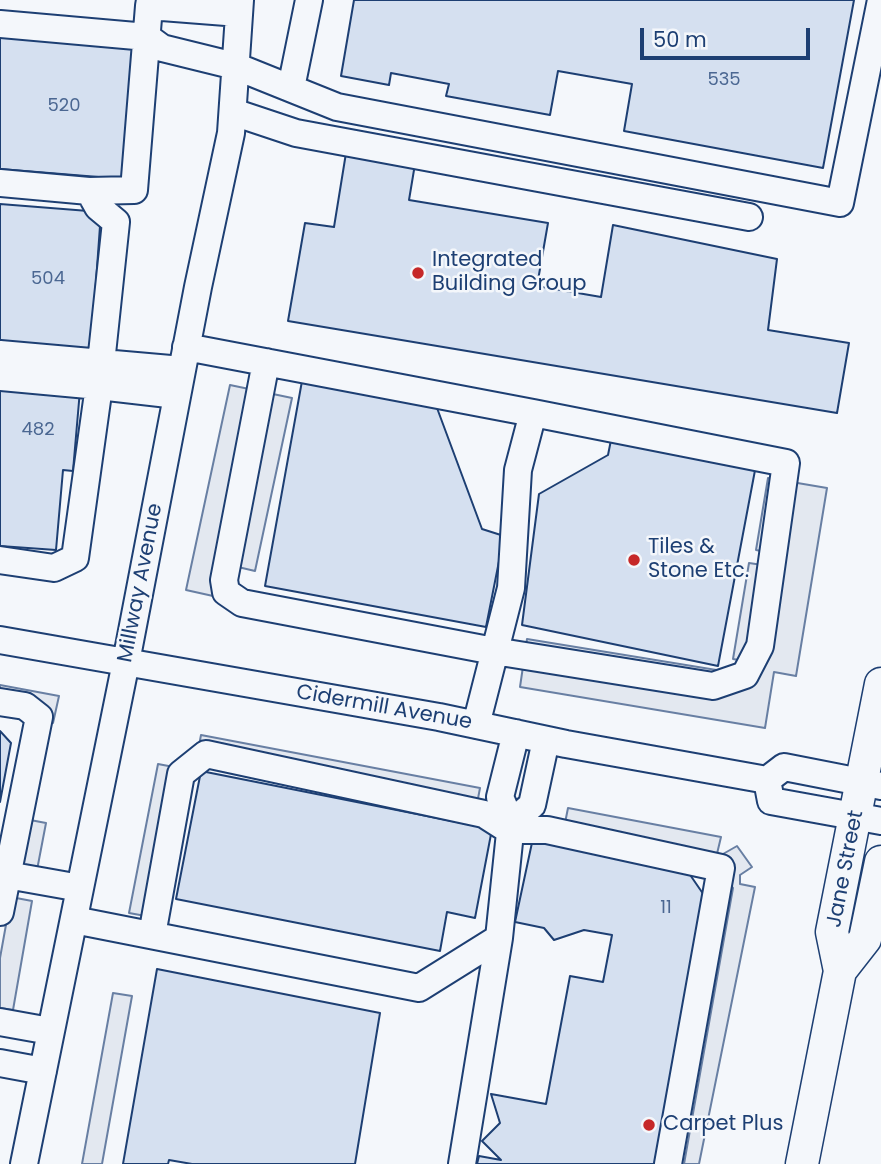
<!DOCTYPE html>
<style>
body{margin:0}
#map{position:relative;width:881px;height:1164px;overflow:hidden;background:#f4f7fb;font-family:Poppins,sans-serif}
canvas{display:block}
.scale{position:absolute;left:640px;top:28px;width:170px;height:32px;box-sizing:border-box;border:4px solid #1d3f73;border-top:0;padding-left:9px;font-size:21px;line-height:24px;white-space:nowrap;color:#1d3f73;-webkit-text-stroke:5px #f4f7fb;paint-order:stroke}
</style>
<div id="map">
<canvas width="881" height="1164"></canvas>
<div class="scale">50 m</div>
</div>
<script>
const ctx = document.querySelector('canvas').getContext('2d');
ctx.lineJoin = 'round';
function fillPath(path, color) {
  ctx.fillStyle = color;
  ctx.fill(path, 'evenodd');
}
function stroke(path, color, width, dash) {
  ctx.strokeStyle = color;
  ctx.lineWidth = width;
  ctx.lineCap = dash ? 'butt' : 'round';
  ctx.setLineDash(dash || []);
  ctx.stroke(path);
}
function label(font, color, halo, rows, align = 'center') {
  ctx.font = font + ' Poppins,sans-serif';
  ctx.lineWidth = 5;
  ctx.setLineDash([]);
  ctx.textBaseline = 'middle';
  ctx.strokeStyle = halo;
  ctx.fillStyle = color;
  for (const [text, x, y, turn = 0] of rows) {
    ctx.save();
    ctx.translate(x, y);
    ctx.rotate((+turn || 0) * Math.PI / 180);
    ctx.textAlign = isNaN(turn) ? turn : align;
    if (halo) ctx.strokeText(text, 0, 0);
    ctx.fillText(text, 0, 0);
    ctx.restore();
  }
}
const parking = new Path2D(`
 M 230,385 L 292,398 L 255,571 L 238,567 L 231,600 L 186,590 Z
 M 768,478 L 827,488 L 796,676 L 774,672 L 765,728 L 520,687 L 527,639 L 747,675 L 750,662 L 733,659 L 749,563 L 769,566 L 771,553 L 756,550 Z
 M 0,685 L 59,696 L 53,723 L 0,713 Z
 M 201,735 L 480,788 L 476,809 L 197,756 Z
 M 158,764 L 179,768 L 151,917 L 129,913 Z
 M 568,808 L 721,837 L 716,858 L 737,846 L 752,867 L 740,875 L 740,884 L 755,887 L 699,1164 L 684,1164 L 733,888 L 702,854 L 564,828 Z
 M 25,819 L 46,823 L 37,870 L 16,866 Z
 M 11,897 L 32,901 L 13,1010 L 0,1008 L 0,958 Z
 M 113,993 L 132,996 L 102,1164 L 82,1164 Z`);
fillPath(parking, '#e3e8f0');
stroke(parking, '#687fa3', 2);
const building = new Path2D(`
 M 354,0 L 854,0 L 823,168 L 624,131 L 632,84 L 558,71 L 550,115 L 446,96 L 449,84 L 391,73 L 389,85 L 341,76 Z
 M 0,32 L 134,43 L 123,179 L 0,169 Z
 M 346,153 L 415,164 L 409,200 L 548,223 L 537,286 L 601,297 L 613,225 L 777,259 L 768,330 L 849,343 L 837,413 L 288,321 L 305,223 L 334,227 Z
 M 0,204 L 101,212 L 91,352 L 0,345 Z
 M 302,381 L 437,408 L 482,529 L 504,536 L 486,627 L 265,586 Z
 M 0,383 L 80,390 L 73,471 L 63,470 L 56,550 L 0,546 Z
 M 611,440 L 756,465 L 718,666 L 522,625 L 539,494 L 608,455 Z
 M 0,731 L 11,743 L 0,802 Z
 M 201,771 L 492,829 L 475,918 L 447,912 L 440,951 L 176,899 Z
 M 533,838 L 686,869 L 706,898 L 659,1164 L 477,1164 L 479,1156 L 501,1160 L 482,1141 L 500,1123 L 491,1094 L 546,1104 L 570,976 L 603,982 L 612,935 L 584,930 L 554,940 L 544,928 L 515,922 Z
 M 157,969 L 380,1013 L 355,1164 L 192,1164 L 169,1160 L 168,1164 L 123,1164 Z`);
fillPath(building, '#d5e0f0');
stroke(building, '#1d3f73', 2);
const minor = new Path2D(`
 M 150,0 L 149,6 L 239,13
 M 0,24 L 147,37 L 162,48 L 235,66 L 337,107 L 840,203 L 881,0
 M 291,88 L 309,0
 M 233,112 L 296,133 L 749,217
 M 0,183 L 89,191 L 98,207 L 116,222 L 101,363
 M 89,191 L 134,190 L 149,6
 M 186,347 L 533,413 L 518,470 L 511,588 L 476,725
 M 0,354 L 182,370
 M 266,362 L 224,580 L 226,592 L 242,603 L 494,651 L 713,686 L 745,675 L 760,646 L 786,463 L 533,413
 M 0,377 L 99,386
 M 0,560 L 54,568 L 75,558 L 99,386 L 177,395
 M 0,640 L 439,717 L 566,744 L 767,780 L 784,767 L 881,786
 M 0,702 L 25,706 L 39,717 L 0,912
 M 767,780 L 771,801 L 881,821
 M 511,823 L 532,805 L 546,740
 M 7,875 L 80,888
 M 74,920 L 419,988 L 499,938
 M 152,935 L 181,774 L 206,754 L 484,814 L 509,830 L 547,830 L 721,868 L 668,1164
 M 0,1022 L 50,1031
 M 0,1063 L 43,1071
 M 24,1164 L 126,662 L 198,287 L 231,133 L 240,0
 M 462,1164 L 499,938 L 511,823 L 500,797 L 516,733`);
const major = new Path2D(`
 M 840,971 L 865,939 L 881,862
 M 802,1164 L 840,971 L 832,932 L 881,684`);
stroke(minor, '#1d3f73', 30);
stroke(major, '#1d3f73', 35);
stroke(minor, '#f4f7fb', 26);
stroke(major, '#f4f7fb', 32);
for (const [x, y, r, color] of [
 [418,273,7,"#c62828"],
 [634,560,7,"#c62828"],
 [649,1125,7,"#c62828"]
]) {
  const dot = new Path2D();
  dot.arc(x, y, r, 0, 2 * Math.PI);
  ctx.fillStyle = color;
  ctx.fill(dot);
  stroke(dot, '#f4f7fb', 2.5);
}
label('18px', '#4b6792', null, [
 ["535",724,80],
 ["520",64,106],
 ["504",48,279],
 ["482",38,430],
 ["11",666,908]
]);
label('21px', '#1d3f73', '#f4f7fb', [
 ["Integrated",432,261],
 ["Building Group",432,285],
 ["Tiles &",648,548],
 ["Stone Etc.",648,572],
 ["Carpet Plus",663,1125]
], 'left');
label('21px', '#1d3f73', '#f4f7fb', [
 ["Millway Avenue",141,583,-79],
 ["Cidermill Avenue",384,708,10],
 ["Jane Street",846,869,-79]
]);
</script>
